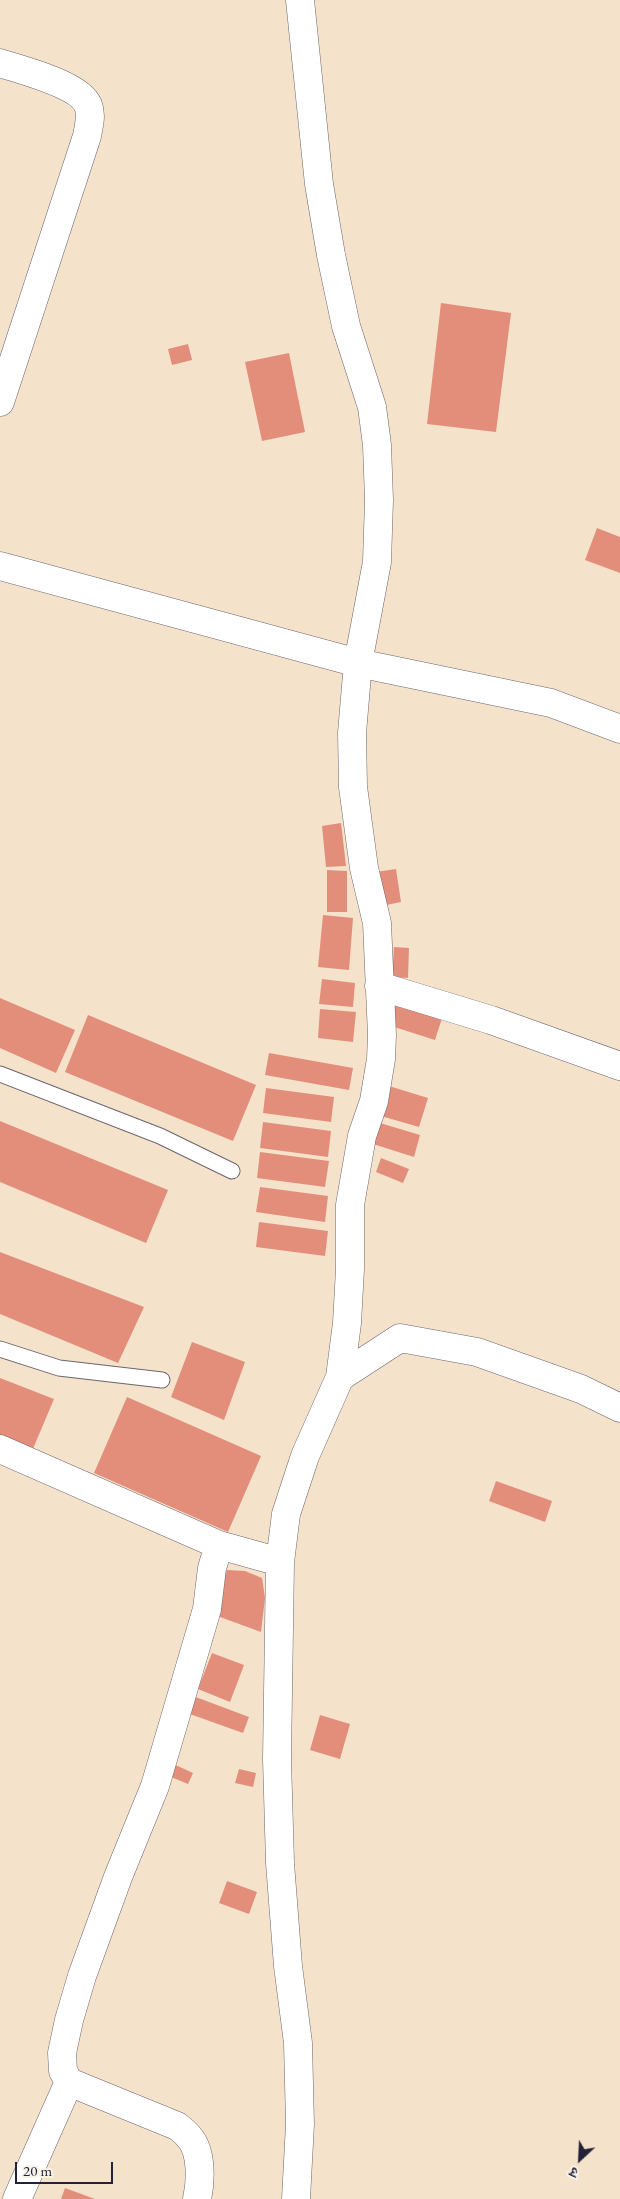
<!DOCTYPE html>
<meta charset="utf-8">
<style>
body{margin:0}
#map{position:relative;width:620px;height:2199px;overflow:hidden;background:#f5e2cb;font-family:"EB Garamond","Noto Serif Devanagari",serif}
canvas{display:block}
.north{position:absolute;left:555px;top:2134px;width:50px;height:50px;-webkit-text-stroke:4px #f7f3e8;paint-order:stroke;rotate:205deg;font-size:14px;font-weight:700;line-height:20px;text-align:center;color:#22223b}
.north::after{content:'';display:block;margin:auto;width:18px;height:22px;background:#22223b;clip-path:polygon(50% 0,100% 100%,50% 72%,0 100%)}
.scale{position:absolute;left:15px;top:2162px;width:98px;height:22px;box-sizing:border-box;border:2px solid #22223b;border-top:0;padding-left:6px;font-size:15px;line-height:18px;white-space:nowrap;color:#22223b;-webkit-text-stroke:4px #f7f3e8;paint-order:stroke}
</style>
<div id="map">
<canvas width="620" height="2199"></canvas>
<div class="north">उ</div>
<div class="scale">20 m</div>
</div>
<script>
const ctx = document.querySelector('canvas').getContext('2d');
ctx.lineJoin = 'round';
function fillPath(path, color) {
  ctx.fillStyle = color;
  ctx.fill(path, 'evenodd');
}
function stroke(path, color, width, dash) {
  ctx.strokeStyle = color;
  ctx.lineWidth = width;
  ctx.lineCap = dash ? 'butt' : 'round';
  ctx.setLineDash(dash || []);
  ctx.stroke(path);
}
fillPath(new Path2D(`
 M 441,303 L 511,313 L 496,432 L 427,424 Z
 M 188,344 L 192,360 L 172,365 L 168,349 Z
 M 289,353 L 305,432 L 262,441 L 245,362 Z
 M 597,528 L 620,537 L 620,573 L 585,560 Z
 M 341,823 L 346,866 L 326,867 L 322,826 Z
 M 396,869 L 401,902 L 381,906 L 376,872 Z
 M 327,870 L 347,871 L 347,912 L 327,912 Z
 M 323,915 L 353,918 L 349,970 L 318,967 Z
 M 394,947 L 409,948 L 408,978 L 392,977 Z
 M 322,979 L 355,983 L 353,1007 L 319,1004 Z
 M 0,998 L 75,1030 L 56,1073 L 0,1048 Z
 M 396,1001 L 443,1015 L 435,1040 L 388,1025 Z
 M 320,1009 L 356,1012 L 353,1042 L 318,1038 Z
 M 88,1015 L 256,1085 L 233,1141 L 65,1072 Z
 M 269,1053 L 353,1068 L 349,1090 L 265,1075 Z
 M 389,1086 L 428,1098 L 419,1127 L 381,1116 Z
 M 266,1088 L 334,1097 L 331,1122 L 263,1113 Z
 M 0,1121 L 168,1190 L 146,1243 L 0,1182 Z
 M 263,1122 L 331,1131 L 328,1157 L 260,1148 Z
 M 380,1123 L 420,1135 L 414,1157 L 373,1144 Z
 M 260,1152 L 329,1161 L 325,1187 L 257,1178 Z
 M 381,1158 L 409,1169 L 403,1183 L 376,1172 Z
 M 260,1187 L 328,1196 L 325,1222 L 256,1212 Z
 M 259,1222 L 328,1231 L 325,1256 L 256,1247 Z
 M 0,1252 L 144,1307 L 118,1363 L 0,1314 Z
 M 192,1342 L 245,1362 L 224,1420 L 171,1397 Z
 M 0,1378 L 54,1399 L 32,1451 L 0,1437 Z
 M 127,1397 L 261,1456 L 228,1532 L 94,1473 Z
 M 496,1481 L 552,1501 L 545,1522 L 489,1501 Z
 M 227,1570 L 245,1571 L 262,1578 L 265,1598 L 261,1632 L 212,1614 Z
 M 212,1653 L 244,1665 L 230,1702 L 198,1689 Z
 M 193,1696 L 249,1717 L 243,1733 L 187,1713 Z
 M 320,1715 L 350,1724 L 340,1759 L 310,1750 Z
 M 169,1762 L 193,1773 L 188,1784 L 164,1774 Z
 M 239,1769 L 256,1773 L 253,1787 L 235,1783 Z
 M 227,1881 L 257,1892 L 249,1914 L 219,1903 Z
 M 65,2188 L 95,2199 L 61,2199 Z`), '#e38e7b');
const lane = new Path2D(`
 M 0,1074 L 160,1136 L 232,1171
 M 0,1349 L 59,1368 L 162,1380`);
const street = new Path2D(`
 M 0,63 C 21,70 79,84 88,105 C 92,115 89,125 87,136 L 0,402
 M 0,566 L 358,663 L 551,703 L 620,729
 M 379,986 L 491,1020 L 620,1066
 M 340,1377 L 400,1338 L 477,1352 L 581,1389 L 620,1408
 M 0,1449 L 219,1545 L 212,1568 L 207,1609 L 155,1786 L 118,1877 L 82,1976 L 69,2020 L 62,2053 L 63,2071 L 69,2082 L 177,2126 C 181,2129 186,2133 189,2137 C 202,2151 201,2181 197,2199
 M 219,1545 L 280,1562
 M 17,2199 L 69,2082
 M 296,2199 L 300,2124 L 298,2043 L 288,1966 L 280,1863 L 277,1759 L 280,1562 L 286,1514 L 305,1456 L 340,1377 L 347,1323 L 350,1269 L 350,1205 L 362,1136 L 374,1101 L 381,1059 L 382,1035 L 377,923 L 364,868 L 353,787 L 352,733 L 358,663 L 377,562 L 379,500 L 377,445 L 372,407 L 346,326 L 331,255 L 319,184 L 300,0`);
stroke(lane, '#6c656d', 17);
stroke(street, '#6c656d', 29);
stroke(lane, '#fff', 15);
stroke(street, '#fff', 28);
</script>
